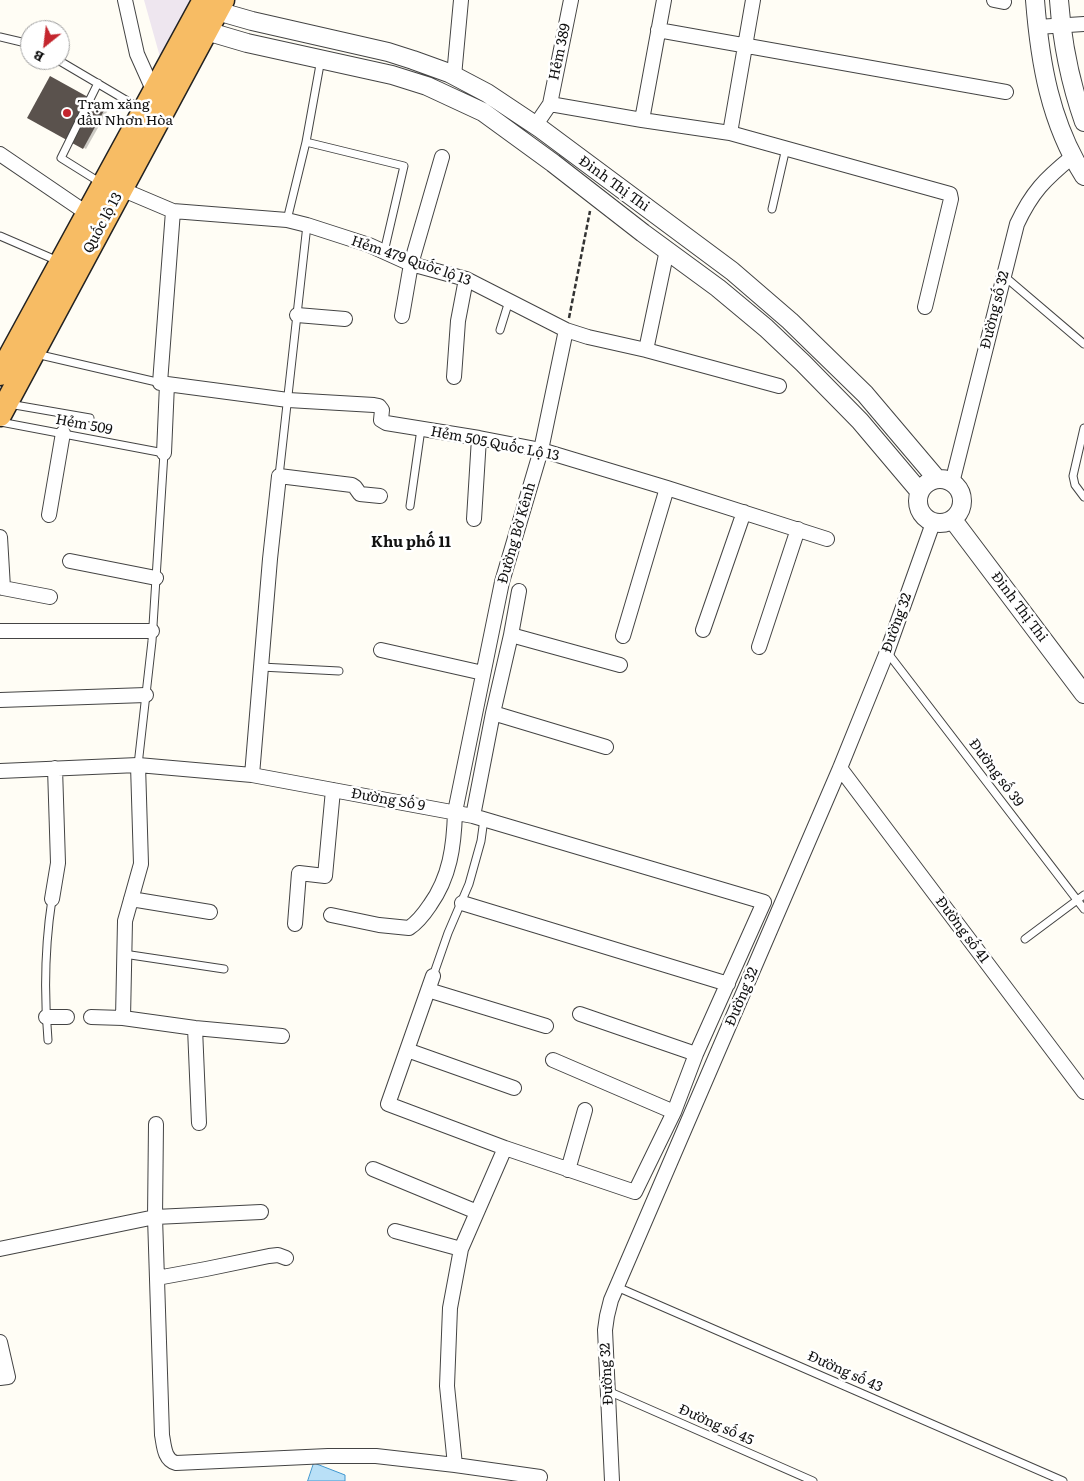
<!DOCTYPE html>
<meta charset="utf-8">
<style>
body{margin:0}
#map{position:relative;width:1084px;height:1481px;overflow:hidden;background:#fffdf5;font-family:Literata,serif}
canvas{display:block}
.north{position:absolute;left:20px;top:20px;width:50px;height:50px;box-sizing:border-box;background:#fff;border:1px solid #a0a0a0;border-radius:50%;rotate:209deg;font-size:14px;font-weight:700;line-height:20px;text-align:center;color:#111}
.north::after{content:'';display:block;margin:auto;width:18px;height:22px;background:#c4262e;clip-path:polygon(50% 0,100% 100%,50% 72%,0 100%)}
</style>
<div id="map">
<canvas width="1084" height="1481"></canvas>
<div class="north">B</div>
</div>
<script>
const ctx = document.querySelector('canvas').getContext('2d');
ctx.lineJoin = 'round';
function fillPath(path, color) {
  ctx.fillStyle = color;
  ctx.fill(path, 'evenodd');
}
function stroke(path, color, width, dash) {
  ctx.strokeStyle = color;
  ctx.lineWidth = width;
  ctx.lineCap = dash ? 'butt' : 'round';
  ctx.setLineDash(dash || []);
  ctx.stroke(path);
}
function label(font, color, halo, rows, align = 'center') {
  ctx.font = font + ' Literata,serif';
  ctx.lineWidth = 5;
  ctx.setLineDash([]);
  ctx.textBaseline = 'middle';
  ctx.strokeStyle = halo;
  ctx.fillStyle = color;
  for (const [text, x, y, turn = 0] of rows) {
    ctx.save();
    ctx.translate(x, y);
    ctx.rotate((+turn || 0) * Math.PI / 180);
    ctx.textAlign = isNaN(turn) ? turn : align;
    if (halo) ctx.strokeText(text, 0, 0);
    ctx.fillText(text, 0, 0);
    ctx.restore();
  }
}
fillPath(new Path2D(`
 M 144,0 L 194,0 L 161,62 L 160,57 Z`), '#eee6ef');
const water = new Path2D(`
 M 314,1463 L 345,1475 L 345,1481 L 308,1481 Z`);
fillPath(water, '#b9e0f7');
stroke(water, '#3f96cf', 1);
fillPath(new Path2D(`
 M 51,78 L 108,110 L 86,149 L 29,117 Z`), '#0003');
fillPath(new Path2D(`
 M 50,76 L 106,107 L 83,149 L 27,118 Z`), '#5a524d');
const service = new Path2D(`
 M 0,37 L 30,44
 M 58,60 L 141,109
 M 98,83 L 61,158 L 101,183
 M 306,142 L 321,59
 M 772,209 L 786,148
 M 287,220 L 306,142 L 404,166 L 384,252
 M 0,236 L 58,261
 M 1004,276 L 1084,344
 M 500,330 L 509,301
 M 36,354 L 161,383
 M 9,404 L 90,418
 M 0,422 L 164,453 L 152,641 L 138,765
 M 1084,428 L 1073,476 L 1075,485 L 1084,497
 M 279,476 L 307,225
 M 410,506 L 421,429
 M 887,652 L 1084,909
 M 261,667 L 339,671
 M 1025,939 L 1084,895
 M 124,954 L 224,969
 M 433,976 L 448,933 L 469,884 L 481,841 L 484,819
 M 48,1040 C 44,994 45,945 52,899
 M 617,1287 L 1063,1481
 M 608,1391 L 813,1481`);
const minor = new Path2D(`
 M 125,0 L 137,54 L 154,92
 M 994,0 L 1004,2
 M 1037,27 L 1084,24
 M 658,30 L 1006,92
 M 454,76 L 461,0
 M 550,104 L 571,0
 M 642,120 L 664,0
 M 535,126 L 550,104 L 642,120 L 730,133 L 950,194 L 951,199 L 925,307
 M 730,133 L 753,0
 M 0,154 L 88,214
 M 121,189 L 173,211 L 287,220 L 307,225 L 369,245 L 411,264 L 466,279 L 566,330 L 588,337 L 646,350 L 779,386
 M 297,315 L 345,319
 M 402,316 L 411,264 L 442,157
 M 646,350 L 667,250
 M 454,377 L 458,321 L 466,279
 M 160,383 L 173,211
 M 164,453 L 167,384 L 288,400 L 374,405 L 379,406 L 382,410 L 381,420 L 386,423 L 479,438 L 541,450 L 667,488 L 827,539
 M 952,483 L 1017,224 C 1032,192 1045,179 1072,157
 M 49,515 L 63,433
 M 474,519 L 479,438
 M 0,537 L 3,588 L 50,597
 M 70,561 L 156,578
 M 703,630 L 744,512
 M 0,631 L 152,631
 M 511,635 L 519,591
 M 623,636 L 667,488
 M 759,647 L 798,529
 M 381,650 L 483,673
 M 0,700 L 146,695
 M 493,713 L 606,747
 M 840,768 L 1084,1092
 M 0,771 L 138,765 L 252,775 L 473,816 L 764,902 L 696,1054 L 674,1112 L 635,1192 L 505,1148 L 388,1104 L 433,976
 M 252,775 L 270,559 L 279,476 L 352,485 L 355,487 L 360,494 L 380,496
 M 473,816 L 493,713 L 511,635 L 620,665
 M 52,899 L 58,863 L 55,768
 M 131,899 L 210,912
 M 462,903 L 728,984
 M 331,915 L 379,925 L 409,928 C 418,922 424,914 430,905 C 450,877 454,846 455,812 L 502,582 L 541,450 L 566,330
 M 295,924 L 299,873 L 325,876 L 333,790
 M 428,990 L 546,1026
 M 580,1014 L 696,1054
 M 46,1017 L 67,1017
 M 91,1017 L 123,1018 L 195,1028 L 282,1036
 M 123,1018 L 125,921 L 141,864 L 138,765
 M 195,1028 L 199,1123
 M 407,1050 L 514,1088
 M 553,1060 L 674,1112
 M 156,1124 L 155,1217 L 162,1435 C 164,1445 164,1460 176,1463 L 328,1456 L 376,1456 L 455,1465 L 540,1477
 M 373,1169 L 477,1212
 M 568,1170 L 585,1110
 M 395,1231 L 461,1249
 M 0,1249 L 155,1217 L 261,1212
 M 157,1278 L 206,1269 L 269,1256 L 278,1255 L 286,1258
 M 0,1342 L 8,1377 L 0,1378
 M 455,1465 L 447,1386 L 450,1308 L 461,1249 L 505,1148
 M 612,1481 L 605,1330 L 607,1316 L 611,1300 L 840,768 L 887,652 L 933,523`);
const tertiary = new Path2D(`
 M 1035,0 C 1040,63 1050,122 1084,176
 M 1059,0 C 1062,42 1070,82 1084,122
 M 205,7 L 217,11 L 252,21 L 388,52 L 413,60 L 449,73 L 487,93 L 541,129 L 732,271 L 790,321 L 865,394 L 937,479
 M 196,28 L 247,43 L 392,75 L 427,86 L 483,112 L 553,163 L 643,233 L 718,288 L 766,328 L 803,363 L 860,421 L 920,492
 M918 501a22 22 0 1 1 44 0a22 22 0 1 1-44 0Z
 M 953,520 L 1084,694`);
const trunk = new Path2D(`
 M 0,374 L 204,0
 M 0,415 L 223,0`);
stroke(service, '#444', 9);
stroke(minor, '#444', 16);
stroke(tertiary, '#444', 20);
stroke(trunk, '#222', 25);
stroke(new Path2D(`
 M 569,318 L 590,211`), '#333', 2.5, [5, 2.5]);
stroke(service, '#fff', 7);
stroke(minor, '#fff', 14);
stroke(tertiary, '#fff', 18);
stroke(trunk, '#f7bc64', 22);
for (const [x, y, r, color] of [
 [67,113,5,"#c4262e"]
]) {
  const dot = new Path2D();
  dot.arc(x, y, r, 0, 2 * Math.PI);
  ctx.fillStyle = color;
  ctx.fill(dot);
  stroke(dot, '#fff', 2);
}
label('14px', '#111', '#fff', [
 ["Hẻm 389",560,52,-78],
 ["Đinh Thị Thi",614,184,36],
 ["Quốc lộ 13",103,223,-62],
 ["Hẻm 479 Quốc lộ 13",411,261,19],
 ["Đường số 32",995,310,-76],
 ["Hẻm 509",84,425,11],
 ["Hẻm 505 Quốc Lộ 13",495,444,11],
 ["Đường Bờ Kênh",517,533,-74],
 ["Đinh Thị Thi",1019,607,53],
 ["Đường 32",897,623,-70],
 ["Đường số 39",996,773,53],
 ["Đường Số 9",388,800,10],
 ["Đường số 41",962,930,53],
 ["Đường 32",742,997,-67],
 ["Đường số 43",845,1372,24],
 ["Đường 32",607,1374,-93],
 ["Đường số 45",716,1425,24]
]);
label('14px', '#111', '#fff', [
 ["Trạm xăng",77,105],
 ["dầu Nhơn Hòa",77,121]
], 'left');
label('bold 15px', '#111', '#fff', [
 ["Khu phố 11",411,543]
]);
</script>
